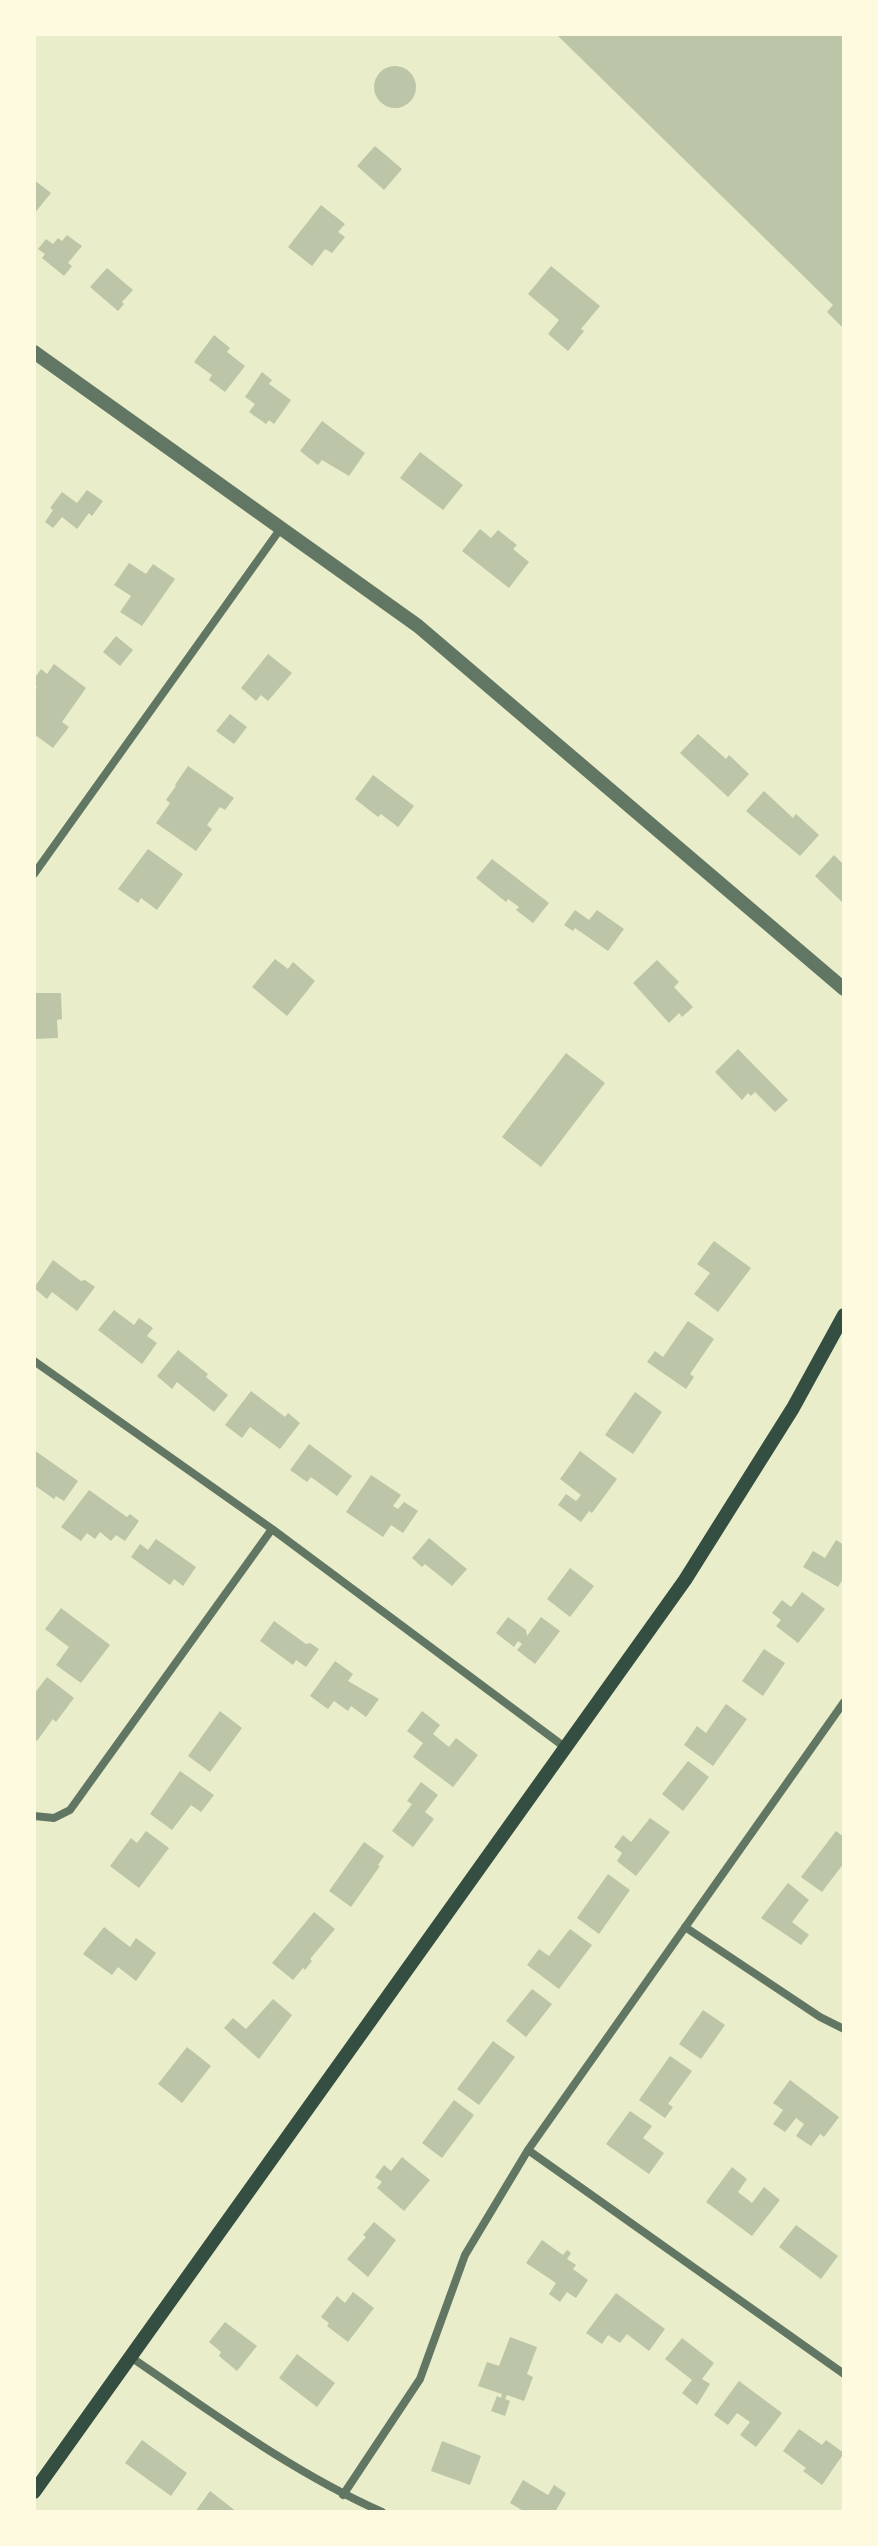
<!DOCTYPE html>
<style>
body{margin:0}
#map{position:relative;width:878px;height:2546px;overflow:hidden;background:#e9edc9;font-family:"PT Sans Narrow",sans-serif}
canvas{display:block}
.frame{position:absolute;inset:0;border:36px solid #fefae0;pointer-events:none}
</style>
<div id="map">
<canvas width="878" height="2546"></canvas>
<div class="frame"></div>
</div>
<script>
const ctx = document.querySelector('canvas').getContext('2d');
ctx.lineJoin = 'round';
function fillPath(path, color) {
  ctx.fillStyle = color;
  ctx.fill(path, 'evenodd');
}
function stroke(path, color, width, dash) {
  ctx.strokeStyle = color;
  ctx.lineWidth = width;
  ctx.lineCap = dash ? 'butt' : 'round';
  ctx.setLineDash(dash || []);
  ctx.stroke(path);
}
fillPath(new Path2D(`
 M 556,34 L 844,34 L 844,329 L 827,312 L 833,305 Z
 M374 87a21 21 0 1 1 42 0a21 21 0 1 1-42 0Z
 M 375,146 L 402,169 L 384,190 L 357,166 Z
 M 34,180 L 51,193 L 34,214 Z
 M 321,205 L 345,224 L 338,232 L 345,237 L 332,253 L 325,249 L 312,266 L 288,247 Z
 M 67,235 L 82,246 L 68,263 L 72,266 L 64,276 L 42,258 L 45,254 L 38,249 L 46,239 L 53,244 L 58,238 L 62,241 Z
 M 551,266 L 600,306 L 581,329 L 584,331 L 568,351 L 548,334 L 559,320 L 528,294 Z
 M 107,268 L 133,290 L 122,302 L 124,304 L 118,311 L 90,287 Z
 M 214,335 L 230,348 L 227,352 L 245,366 L 225,392 L 209,380 L 212,375 L 194,362 Z
 M 262,372 L 272,380 L 269,384 L 291,400 L 274,424 L 269,420 L 266,424 L 249,412 L 255,404 L 245,397 Z
 M 322,421 L 365,453 L 349,476 L 322,460 L 318,465 L 300,451 Z
 M 420,452 L 463,485 L 443,510 L 400,478 Z
 M 87,490 L 103,501 L 92,516 L 89,513 L 77,529 L 62,517 L 53,528 L 45,522 L 53,510 L 50,508 L 62,492 L 77,503 Z
 M 480,529 L 491,538 L 498,530 L 517,545 L 513,549 L 529,562 L 509,588 L 462,551 Z
 M 129,563 L 146,574 L 153,564 L 175,579 L 142,626 L 120,612 L 131,596 L 114,585 Z
 M 116,636 L 133,650 L 120,666 L 103,652 Z
 M 268,654 L 292,673 L 268,701 L 261,695 L 256,701 L 241,688 Z
 M 54,664 L 86,688 L 62,722 L 69,727 L 53,748 L 34,734 L 34,692 L 37,687 L 34,685 L 34,679 L 41,669 L 47,674 Z
 M 230,714 L 247,727 L 234,744 L 216,731 Z
 M 698,734 L 726,759 L 729,755 L 749,774 L 728,797 L 680,753 Z
 M 188,766 L 234,798 L 225,810 L 220,807 L 207,825 L 212,829 L 196,851 L 156,823 L 170,803 L 166,800 L 176,786 L 175,785 Z
 M 373,775 L 414,806 L 398,827 L 381,814 L 378,817 L 355,799 Z
 M 764,791 L 793,818 L 796,814 L 819,835 L 800,856 L 746,811 Z
 M 148,849 L 183,874 L 157,910 L 141,898 L 138,903 L 118,889 Z
 M 834,855 L 844,865 L 844,904 L 815,876 Z
 M 492,859 L 549,903 L 533,923 L 516,910 L 519,907 L 508,899 L 506,902 L 476,878 Z
 M 575,910 L 589,920 L 597,910 L 624,929 L 608,951 L 575,928 L 573,931 L 564,925 Z
 M 275,959 L 288,969 L 293,962 L 315,981 L 287,1016 L 252,987 Z
 M 657,960 L 679,982 L 674,987 L 693,1007 L 682,1017 L 679,1013 L 669,1023 L 633,983 Z
 M 35,993 L 61,993 L 62,1019 L 57,1020 L 58,1038 L 34,1039 Z
 M 738,1049 L 788,1100 L 775,1112 L 755,1092 L 751,1096 L 748,1093 L 742,1100 L 715,1072 Z
 M 566,1053 L 605,1083 L 541,1167 L 502,1137 Z
 M 714,1241 L 751,1268 L 718,1312 L 694,1294 L 710,1273 L 697,1264 Z
 M 53,1260 L 81,1281 L 85,1280 L 95,1287 L 77,1311 L 52,1292 L 47,1299 L 34,1288 Z
 M 114,1310 L 134,1325 L 139,1318 L 153,1328 L 147,1336 L 157,1343 L 142,1364 L 98,1330 Z
 M 688,1321 L 714,1339 L 690,1374 L 694,1377 L 686,1389 L 647,1362 L 655,1351 L 663,1357 Z
 M 178,1350 L 208,1374 L 206,1377 L 228,1395 L 214,1412 L 177,1382 L 172,1389 L 157,1376 Z
 M 251,1391 L 285,1417 L 288,1413 L 300,1423 L 280,1449 L 250,1427 L 242,1438 L 225,1425 Z
 M 635,1392 L 662,1412 L 633,1454 L 605,1435 Z
 M 309,1444 L 352,1476 L 337,1496 L 311,1477 L 307,1482 L 290,1470 Z
 M 34,1450 L 78,1481 L 64,1501 L 56,1496 L 54,1499 L 34,1485 Z
 M 580,1451 L 617,1479 L 592,1513 L 589,1511 L 581,1522 L 558,1505 L 566,1494 L 576,1501 L 581,1495 L 560,1479 Z
 M 371,1475 L 401,1495 L 393,1506 L 398,1509 L 404,1502 L 418,1511 L 403,1533 L 391,1525 L 383,1537 L 346,1512 Z
 M 89,1490 L 127,1517 L 130,1514 L 139,1521 L 125,1541 L 116,1535 L 111,1541 L 100,1532 L 95,1539 L 87,1533 L 81,1541 L 61,1527 Z
 M 429,1538 L 467,1569 L 452,1586 L 425,1564 L 422,1567 L 412,1558 Z
 M 156,1539 L 196,1567 L 183,1586 L 174,1579 L 170,1585 L 131,1557 L 140,1544 L 148,1550 Z
 M 836,1540 L 844,1545 L 844,1577 L 838,1587 L 803,1567 L 813,1551 L 825,1558 Z
 M 570,1568 L 594,1586 L 570,1617 L 547,1599 Z
 M 802,1592 L 825,1609 L 798,1643 L 776,1626 L 781,1620 L 772,1613 L 782,1600 L 791,1607 Z
 M 61,1608 L 110,1645 L 81,1683 L 56,1665 L 69,1647 L 45,1629 Z
 M 508,1617 L 526,1630 L 527,1636 L 541,1617 L 560,1631 L 535,1664 L 517,1650 L 522,1644 L 518,1641 L 514,1647 L 496,1633 Z
 M 274,1621 L 306,1644 L 310,1643 L 319,1649 L 306,1667 L 296,1660 L 293,1665 L 260,1641 Z
 M 764,1649 L 785,1663 L 763,1696 L 742,1681 Z
 M 335,1661 L 353,1674 L 348,1681 L 379,1699 L 366,1717 L 351,1706 L 348,1711 L 334,1701 L 328,1709 L 310,1696 Z
 M 47,1677 L 74,1698 L 56,1722 L 53,1719 L 37,1741 L 34,1739 L 34,1694 Z
 M 726,1704 L 747,1719 L 713,1766 L 684,1745 L 697,1726 L 706,1733 Z
 M 220,1711 L 242,1728 L 210,1772 L 188,1756 Z
 M 422,1711 L 440,1725 L 433,1734 L 449,1747 L 456,1738 L 478,1755 L 453,1787 L 413,1757 L 423,1743 L 407,1731 Z
 M 688,1761 L 709,1777 L 683,1811 L 662,1794 Z
 M 180,1771 L 214,1795 L 201,1812 L 191,1805 L 172,1830 L 150,1814 Z
 M 421,1782 L 438,1795 L 425,1812 L 434,1819 L 413,1847 L 392,1831 L 412,1804 L 407,1801 Z
 M 650,1818 L 670,1832 L 636,1876 L 617,1861 L 622,1853 L 614,1847 L 623,1835 L 631,1842 Z
 M 146,1831 L 169,1848 L 139,1888 L 110,1866 L 131,1838 L 137,1843 Z
 M 836,1831 L 844,1837 L 844,1863 L 822,1892 L 801,1877 Z
 M 364,1842 L 384,1856 L 378,1865 L 380,1866 L 351,1907 L 329,1891 Z
 M 608,1874 L 630,1890 L 599,1934 L 577,1918 Z
 M 788,1883 L 809,1900 L 792,1922 L 809,1935 L 801,1945 L 761,1918 Z
 M 314,1912 L 335,1929 L 310,1959 L 312,1961 L 305,1970 L 303,1968 L 293,1980 L 272,1963 Z
 M 104,1927 L 130,1947 L 136,1938 L 156,1953 L 136,1981 L 118,1967 L 112,1975 L 83,1954 Z
 M 570,1929 L 592,1945 L 559,1989 L 527,1965 L 539,1949 L 549,1956 Z
 M 532,1989 L 552,2004 L 526,2037 L 506,2021 Z
 M 273,1999 L 292,2015 L 259,2059 L 224,2028 L 233,2018 L 246,2029 Z
 M 703,2010 L 725,2025 L 701,2059 L 679,2044 Z
 M 493,2041 L 515,2057 L 479,2105 L 457,2089 Z
 M 187,2047 L 211,2066 L 182,2103 L 158,2084 Z
 M 670,2056 L 692,2071 L 668,2104 L 673,2107 L 665,2118 L 639,2100 Z
 M 790,2080 L 839,2117 L 824,2137 L 820,2134 L 811,2146 L 796,2136 L 804,2124 L 796,2118 L 785,2132 L 773,2124 L 783,2110 L 773,2103 Z
 M 454,2100 L 474,2115 L 442,2158 L 422,2143 Z
 M 630,2111 L 652,2126 L 643,2138 L 664,2153 L 649,2174 L 606,2144 Z
 M 402,2157 L 430,2180 L 404,2211 L 377,2188 L 382,2182 L 375,2177 L 384,2165 L 391,2171 Z
 M 732,2167 L 747,2179 L 738,2192 L 752,2203 L 764,2187 L 780,2200 L 752,2236 L 706,2202 Z
 M 374,2222 L 396,2240 L 368,2277 L 347,2259 L 366,2237 L 363,2235 Z
 M 796,2225 L 838,2256 L 821,2279 L 779,2247 Z
 M 542,2240 L 563,2255 L 567,2250 L 571,2253 L 567,2259 L 576,2265 L 573,2269 L 588,2280 L 576,2298 L 567,2292 L 560,2302 L 549,2294 L 556,2283 L 526,2263 Z
 M 353,2292 L 374,2308 L 348,2342 L 327,2326 L 329,2323 L 321,2317 L 337,2296 L 345,2303 Z
 M 616,2293 L 665,2329 L 649,2351 L 627,2334 L 620,2343 L 608,2335 L 602,2344 L 586,2333 Z
 M 225,2322 L 257,2346 L 237,2371 L 219,2356 L 221,2352 L 209,2342 Z
 M 510,2337 L 537,2347 L 527,2374 L 533,2377 L 524,2401 L 507,2395 L 505,2399 L 510,2401 L 505,2416 L 491,2411 L 497,2396 L 501,2398 L 502,2394 L 478,2386 L 487,2362 L 499,2366 Z
 M 682,2338 L 714,2363 L 702,2379 L 710,2384 L 697,2405 L 682,2393 L 692,2380 L 665,2359 Z
 M 297,2354 L 335,2383 L 317,2407 L 279,2378 Z
 M 739,2381 L 782,2413 L 756,2447 L 740,2435 L 750,2422 L 737,2413 L 728,2425 L 714,2415 Z
 M 799,2429 L 822,2445 L 826,2440 L 844,2453 L 822,2485 L 803,2471 L 806,2468 L 783,2451 Z
 M 142,2440 L 187,2473 L 171,2496 L 125,2463 Z
 M 442,2441 L 481,2456 L 470,2485 L 431,2471 Z
 M 523,2480 L 548,2495 L 554,2485 L 566,2493 L 555,2512 L 525,2512 L 510,2503 Z
 M 210,2491 L 237,2512 L 195,2512 Z`), '#bcc5a7');
stroke(new Path2D(`
 M 34,874 L 281,528
 M 34,1361 L 272,1529 L 566,1748
 M 34,1816 L 54,1818 L 70,1810 L 272,1529
 M 685,1927 L 820,2017 L 844,2029
 M 528,2150 L 844,2374
 M 132,2358 C 213,2413 292,2472 382,2512
 M 343,2495 L 420,2379 L 465,2255 L 528,2150 L 844,1702`), '#617663', 8);
stroke(new Path2D(`
 M 34,352 L 418,626 L 844,989`), '#617663', 14);
stroke(new Path2D(`
 M 34,2492 L 685,1580 L 793,1408 L 844,1315`), '#344e41', 14);
</script>
